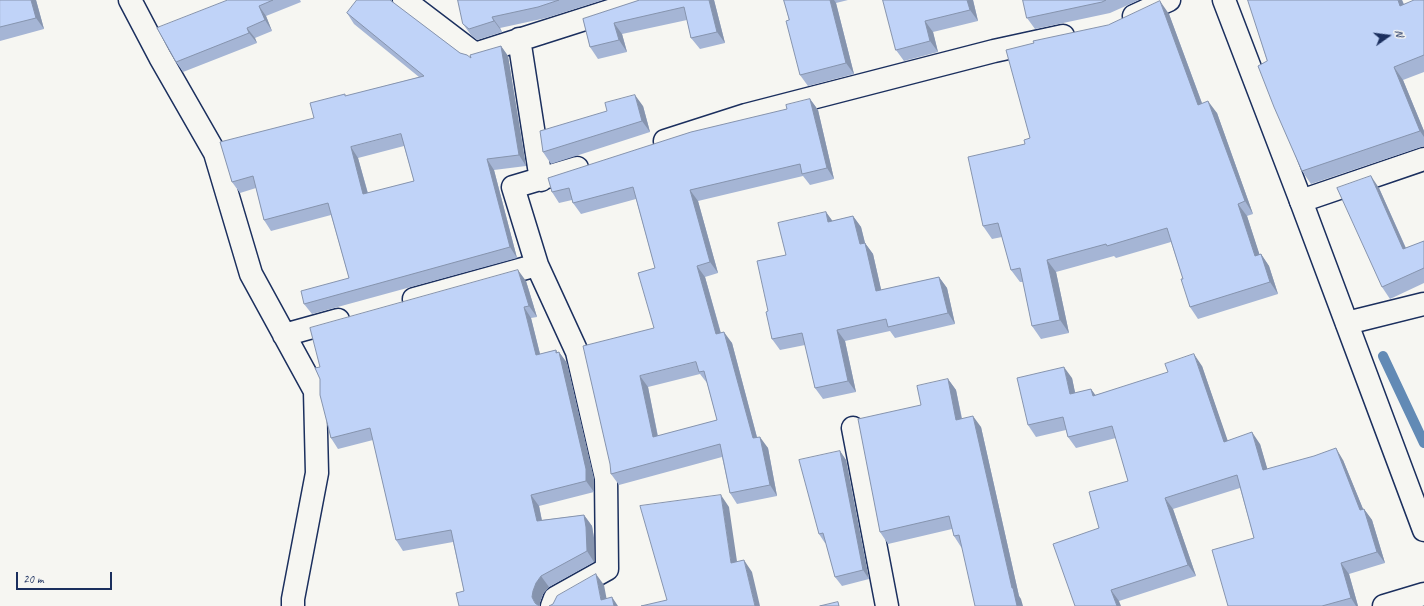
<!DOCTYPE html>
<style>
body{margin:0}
#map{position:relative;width:1424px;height:606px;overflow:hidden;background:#f6f6f2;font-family:Caveat,sans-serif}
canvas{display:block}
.north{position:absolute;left:1368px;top:16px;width:40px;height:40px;-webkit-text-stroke:3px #f6f6f2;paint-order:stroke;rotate:76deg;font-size:11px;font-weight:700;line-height:16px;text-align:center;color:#1b2f5e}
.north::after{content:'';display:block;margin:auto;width:14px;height:18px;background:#1b2f5e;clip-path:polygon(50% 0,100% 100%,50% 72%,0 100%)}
.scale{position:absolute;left:16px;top:572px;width:96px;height:18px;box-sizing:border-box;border:2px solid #1b2f5e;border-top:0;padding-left:5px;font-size:12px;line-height:14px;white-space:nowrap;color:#1b2f5e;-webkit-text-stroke:3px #f6f6f2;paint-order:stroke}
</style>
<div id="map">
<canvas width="1424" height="606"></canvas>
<div class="north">N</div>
<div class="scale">20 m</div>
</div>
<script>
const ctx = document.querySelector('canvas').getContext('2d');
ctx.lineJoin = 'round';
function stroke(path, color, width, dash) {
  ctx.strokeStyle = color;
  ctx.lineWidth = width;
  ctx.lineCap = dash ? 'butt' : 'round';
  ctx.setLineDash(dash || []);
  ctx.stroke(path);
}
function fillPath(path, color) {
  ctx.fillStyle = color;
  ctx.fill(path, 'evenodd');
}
stroke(new Path2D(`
 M 1383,356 L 1424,443`), '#628ab5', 10);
const minor = new Path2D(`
 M 130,0 L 160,57 L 215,153 L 251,274 L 315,391 L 317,473 L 293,599 L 293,606
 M 404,0 L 475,54 L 644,0
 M 1134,16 L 1169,0
 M 519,39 L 541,180
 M 665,141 L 746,115 L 994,51 L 1063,36
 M 1301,201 L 1424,159
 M 414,299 L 537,265
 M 1347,323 L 1424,304
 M 284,335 L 338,320
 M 853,428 L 887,606
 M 552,606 L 555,598 L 607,569 L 606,478 L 577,352 L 537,265 L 513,187 L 577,168
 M 1384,606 L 1424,594`);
const tertiary = new Path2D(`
 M 1224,0 L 1301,201 L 1424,530`);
stroke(minor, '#1b2f5e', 25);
stroke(tertiary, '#1b2f5e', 25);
stroke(minor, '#f6f6f2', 22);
stroke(tertiary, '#f6f6f2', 22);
fillPath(new Path2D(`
 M 0,0 L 36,0 L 44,29 L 0,41 Z
 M 228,0 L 300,0 L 301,2 L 266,16 L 272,31 L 255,38 L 257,43 L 183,72 L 176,62 Z
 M 357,0 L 392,0 L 392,2 L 460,53 L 471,58 L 501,46 L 508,56 L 526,166 L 494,170 L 517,258 L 312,314 L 304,304 L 349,278 L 331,215 L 271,231 L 264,220 L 256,188 L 240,193 L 232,182 L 314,118 L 346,96 L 419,77 L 354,24 L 347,13 ZM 404,146 L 414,181 L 368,193 L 358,158 Z
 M 458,0 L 603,0 L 546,18 L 500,28 L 502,32 L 477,40 L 471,35 L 463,24 Z
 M 640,0 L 714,0 L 725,43 L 700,49 L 691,38 L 687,20 L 622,34 L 627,52 L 598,59 L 590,47 L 583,19 Z
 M 784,0 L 848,0 L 836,3 L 854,74 L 808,86 L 800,75 L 789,20 Z
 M 883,0 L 973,0 L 978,21 L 933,32 L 938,52 L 904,61 L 896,50 Z
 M 1023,0 L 1139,0 L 1110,13 L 1035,29 L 1027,18 Z
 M 1248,0 L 1402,0 L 1404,4 L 1424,0 L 1424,72 L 1403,80 L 1424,131 L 1424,146 L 1311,184 L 1302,171 Z
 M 1169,14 L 1202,103 L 1217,113 L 1253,214 L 1247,216 L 1259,254 L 1261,254 L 1269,266 L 1278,294 L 1198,319 L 1190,307 L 1183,279 L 1171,242 L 1116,258 L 1114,256 L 1056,272 L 1069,333 L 1041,339 L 1032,326 L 1023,282 L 1020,282 L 1011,270 L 1002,237 L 992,239 L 983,226 L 1025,144 L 1030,138 Z
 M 810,99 L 818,110 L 834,179 L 810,185 L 803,176 L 698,201 L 718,273 L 705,277 L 721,333 L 732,343 L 757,437 L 768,448 L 777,496 L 737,504 L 730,493 L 722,457 L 619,485 L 611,474 L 654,328 L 655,268 L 636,199 L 581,214 L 573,203 L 572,200 L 559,203 L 552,192 L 787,109 ZM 700,374 L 707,383 L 717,420 L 658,436 L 648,387 Z
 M 643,106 L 650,132 L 551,164 L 543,152 Z
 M 1379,188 L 1406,248 L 1424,241 L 1424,283 L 1390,299 L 1382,287 Z
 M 826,212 L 832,221 L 853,216 L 861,227 L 865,243 L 873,254 L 881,290 L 939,277 L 947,288 L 955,324 L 895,338 L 890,331 L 845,341 L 856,392 L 823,399 L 815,388 L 805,345 L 780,350 L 772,339 L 768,311 L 786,255 Z
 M 526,281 L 537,317 L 531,318 L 540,354 L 556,350 L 557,352 L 559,352 L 567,363 L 594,479 L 594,492 L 539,506 L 542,520 L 584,515 L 592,526 L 594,538 L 594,562 L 549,587 L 543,594 L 540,602 L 464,591 L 453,542 L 403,551 L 396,540 L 373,440 L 338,449 L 331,438 L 320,367 Z
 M 1202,366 L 1227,440 L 1260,444 L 1267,469 L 1343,460 L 1363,509 L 1364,509 L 1372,520 L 1385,563 L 1349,574 L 1358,606 L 1228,606 L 1254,538 L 1240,488 L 1173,509 L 1196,576 L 1119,601 L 1075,606 L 1099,528 L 1128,481 L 1116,438 L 1076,448 L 1068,437 L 1066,430 L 1036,437 L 1028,425 L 1072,378 L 1075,393 L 1091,389 L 1095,395 Z
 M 948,379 L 956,390 L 962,418 L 981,427 L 1019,596 L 1021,599 L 961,547 L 954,536 L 952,529 L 888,544 L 880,532 L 921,405 Z
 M 840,451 L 846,460 L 869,579 L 842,586 L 835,577 L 826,543 L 825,543 L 819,534 Z`), '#a5b5d5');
fillPath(new Path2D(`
 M 31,0 L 36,0 L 44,29 L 36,18 Z
 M 709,0 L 714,0 L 725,43 L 717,32 Z
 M 830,0 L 834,0 L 836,3 L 854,74 L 846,63 Z
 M 967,0 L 973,0 L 978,21 L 970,10 Z
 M 1398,0 L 1402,0 L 1409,19 L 1400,6 Z
 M 1160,1 L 1169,14 L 1207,117 L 1198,105 Z
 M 259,6 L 266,16 L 272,31 L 265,20 Z
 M 492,17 L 500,28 L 502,32 L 494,21 Z
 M 925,21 L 933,32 L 938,52 L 930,41 Z
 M 614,23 L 622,34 L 627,52 L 619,40 Z
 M 247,28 L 255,38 L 257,43 L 249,33 Z
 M 501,46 L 508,56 L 526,166 L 519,155 Z
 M 1394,67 L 1403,80 L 1424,131 L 1424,137 L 1420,131 Z
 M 635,95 L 643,106 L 650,132 L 642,121 Z
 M 810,99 L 818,110 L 834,179 L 827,168 Z
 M 1208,101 L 1217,113 L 1253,214 L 1245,201 Z
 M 351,147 L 358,158 L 371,205 L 363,194 Z
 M 487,159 L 494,170 L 517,258 L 510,247 Z
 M 1371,176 L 1379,188 L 1411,260 L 1403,249 Z
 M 690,190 L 698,201 L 718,273 L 710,262 Z
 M 1238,204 L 1247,216 L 1264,268 L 1255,256 Z
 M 826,212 L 834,223 L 828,222 Z
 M 853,216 L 861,227 L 868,255 L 860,244 Z
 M 865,243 L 873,254 L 884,302 L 876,291 Z
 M 1261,254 L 1269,266 L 1278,294 L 1270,282 Z
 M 1047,260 L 1056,272 L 1069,333 L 1060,320 Z
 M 697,266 L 705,277 L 724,345 L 716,334 Z
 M 518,270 L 526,281 L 537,317 L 529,306 Z
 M 939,277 L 947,288 L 955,324 L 948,313 Z
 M 524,307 L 531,318 L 543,366 L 536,355 Z
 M 837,330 L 845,341 L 856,392 L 848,381 Z
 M 724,332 L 732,343 L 760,449 L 753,438 Z
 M 556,350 L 560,356 L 559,352 L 567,363 L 594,479 L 594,492 L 586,481 Z
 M 1194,354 L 1202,366 L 1232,453 L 1224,442 Z
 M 1064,367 L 1072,378 L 1078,406 L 1070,394 Z
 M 640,376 L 648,387 L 660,448 L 653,437 Z
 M 948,379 L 956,390 L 964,431 L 956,420 Z
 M 1091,389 L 1099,400 L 1093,396 Z
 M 973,416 L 981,427 L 1019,596 L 1021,599 L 1023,606 L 1017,606 L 1012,588 Z
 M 1252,432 L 1260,444 L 1271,481 L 1263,470 Z
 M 760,437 L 768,448 L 777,496 L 770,485 Z
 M 1336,448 L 1343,460 L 1368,521 L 1360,510 Z
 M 840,451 L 846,460 L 869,579 L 863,570 Z
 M 531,495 L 539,506 L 544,532 L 537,521 Z
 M 721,495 L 729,507 L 739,575 L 731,563 Z
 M 1165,498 L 1173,509 L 1196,576 L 1188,565 Z
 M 1364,509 L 1372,520 L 1385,563 L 1377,552 Z
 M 584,515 L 592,526 L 594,538 L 594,562 L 587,551 Z
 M 744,560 L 752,572 L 760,606 L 755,606 Z
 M 1341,563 L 1349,574 L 1358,606 L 1356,606 L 1351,598 Z
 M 596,574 L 604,585 L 608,606 L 601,600 Z
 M 541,576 L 549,587 L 543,594 L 540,602 L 540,606 L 537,606 L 532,597 L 533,591 L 536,583 Z
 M 1111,590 L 1119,601 L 1121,606 L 1117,606 Z
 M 612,597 L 618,606 L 614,606 Z`), '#8694ae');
const building = new Path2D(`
 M 0,0 L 31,0 L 36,18 L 0,27 Z
 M 228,0 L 273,0 L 259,6 L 265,20 L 247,28 L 249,33 L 176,62 L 157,28 Z
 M 357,0 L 390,0 L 460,53 L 467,55 L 471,58 L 470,55 L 501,46 L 519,155 L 487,159 L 510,247 L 304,304 L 301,291 L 349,278 L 328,203 L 264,220 L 253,176 L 232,182 L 220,142 L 314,118 L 310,103 L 345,94 L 345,96 L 424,76 L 347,13 ZM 401,134 L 414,181 L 363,194 L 351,147 Z
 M 458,0 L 559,0 L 538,7 L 492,17 L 494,21 L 469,29 L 463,24 Z
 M 640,0 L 709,0 L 717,32 L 691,38 L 684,7 L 614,23 L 619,40 L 590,47 L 583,19 Z
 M 784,0 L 830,0 L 846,63 L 800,75 L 786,21 L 789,20 Z
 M 883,0 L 967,0 L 970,10 L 925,21 L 930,41 L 896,50 Z
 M 1023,0 L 1106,0 L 1102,2 L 1027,18 Z
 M 1248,0 L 1398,0 L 1400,6 L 1414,0 L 1424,0 L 1424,55 L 1394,67 L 1420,131 L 1302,171 L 1274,107 L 1258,66 L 1267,61 Z
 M 1160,1 L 1198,105 L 1208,101 L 1245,201 L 1238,204 L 1255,256 L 1261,254 L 1270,282 L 1190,307 L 1181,279 L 1183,279 L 1167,228 L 1107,246 L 1106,244 L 1047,260 L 1060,320 L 1032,326 L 1020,268 L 1011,270 L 998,223 L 983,226 L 968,157 L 1025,144 L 1024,140 L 1030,138 L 1006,50 L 1034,43 L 1033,41 L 1108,25 Z
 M 635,95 L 642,121 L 543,152 L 540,131 L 607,111 L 605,103 Z
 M 810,99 L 827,168 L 802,174 L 800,164 L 690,190 L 710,262 L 697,266 L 716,334 L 724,332 L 753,438 L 760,437 L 770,485 L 730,493 L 720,444 L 611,474 L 610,464 L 583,346 L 654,328 L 638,273 L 655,268 L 633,187 L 573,203 L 569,188 L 552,192 L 548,178 L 691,132 L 787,109 L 786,105 ZM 696,362 L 699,372 L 704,371 L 717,420 L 653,437 L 640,376 Z
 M 1371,176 L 1403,249 L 1424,241 L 1424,268 L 1382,287 L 1337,188 Z
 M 826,212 L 828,222 L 853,216 L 860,244 L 865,243 L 876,291 L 939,277 L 948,313 L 888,327 L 886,319 L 837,330 L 848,381 L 815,388 L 802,333 L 772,339 L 766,312 L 768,311 L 757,261 L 786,255 L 778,223 Z
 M 518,270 L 529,306 L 524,307 L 536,355 L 556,350 L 556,353 L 559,352 L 586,469 L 586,481 L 531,495 L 537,521 L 584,515 L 586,527 L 587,551 L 541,576 L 536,583 L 533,591 L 532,597 L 535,603 L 539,606 L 459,606 L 456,593 L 464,591 L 451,530 L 396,540 L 370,428 L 331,438 L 320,395 L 320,379 L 315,368 L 320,367 L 310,328 Z
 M 1194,354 L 1224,442 L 1252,432 L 1263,470 L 1314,456 L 1336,448 L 1360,510 L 1364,509 L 1377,552 L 1341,563 L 1351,598 L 1322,606 L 1228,606 L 1212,550 L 1254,538 L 1237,475 L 1165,498 L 1188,565 L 1111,590 L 1117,606 L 1075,606 L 1053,544 L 1099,528 L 1089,492 L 1128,481 L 1112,426 L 1068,437 L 1063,417 L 1028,425 L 1017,378 L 1064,367 L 1070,394 L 1091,389 L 1093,396 L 1168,372 L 1165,364 Z
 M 948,379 L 956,420 L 973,416 L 1012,588 L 1013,588 L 1017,606 L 975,606 L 959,535 L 954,536 L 949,516 L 880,532 L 858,419 L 921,405 L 917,386 Z
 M 840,451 L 863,570 L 835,577 L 823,533 L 819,534 L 799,460 Z
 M 721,495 L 731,563 L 744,560 L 755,606 L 641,606 L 667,600 L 640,506 Z
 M 596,574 L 601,600 L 612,597 L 614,606 L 549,606 L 553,604 L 557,596 Z
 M 838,602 L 839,606 L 820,606 Z`);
fillPath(building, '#c0d3f8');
stroke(building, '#8694ae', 1);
</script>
